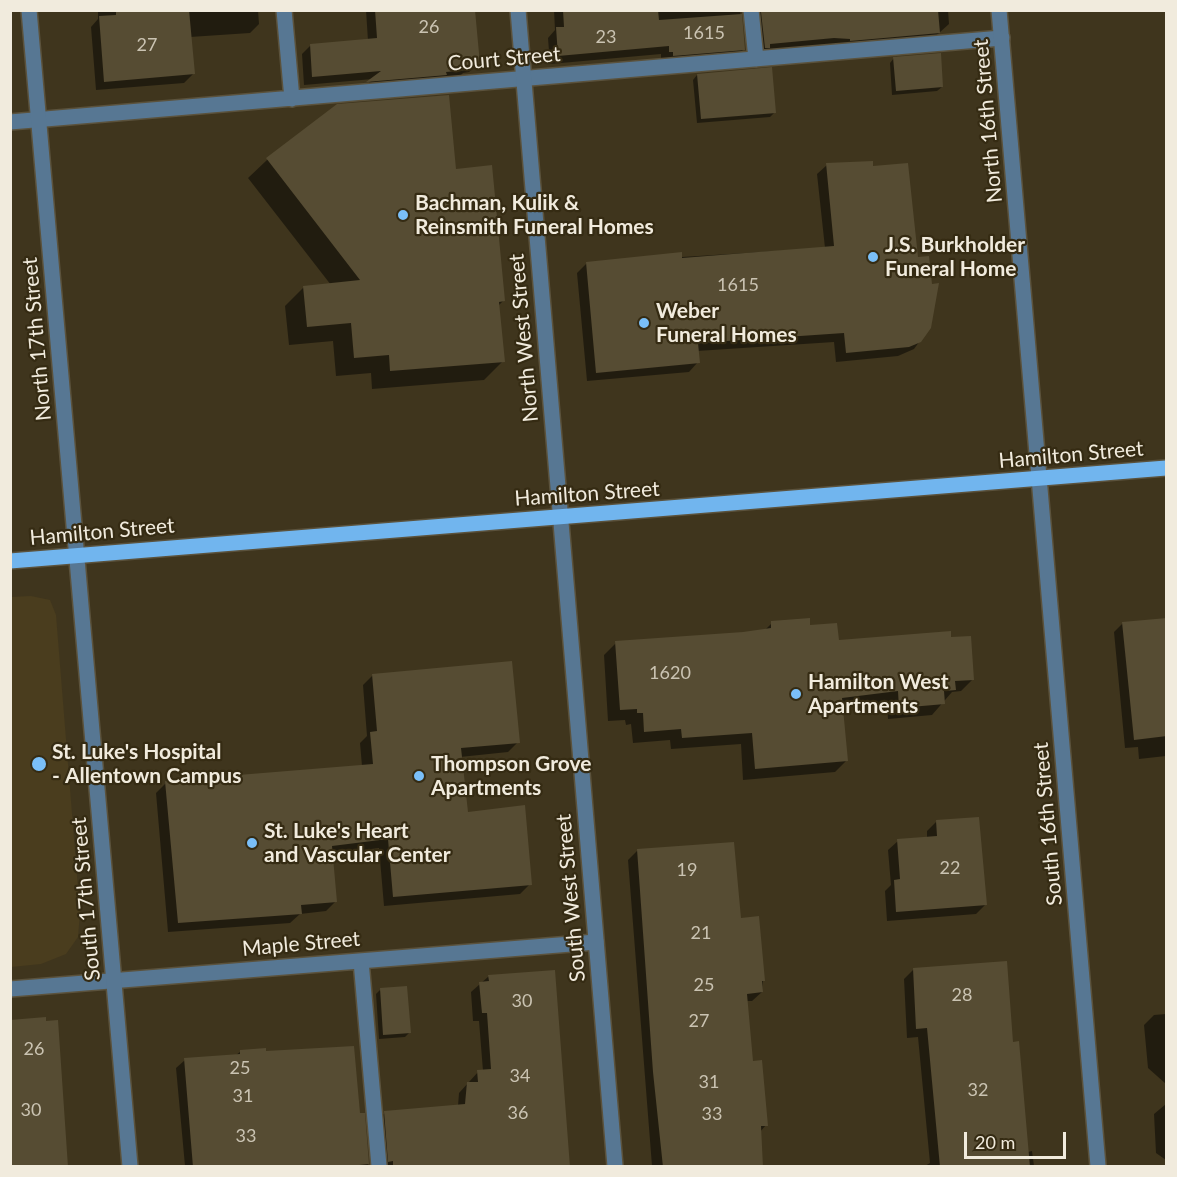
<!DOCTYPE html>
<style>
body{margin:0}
#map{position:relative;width:1177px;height:1177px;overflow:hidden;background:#3f351d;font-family:Lato,sans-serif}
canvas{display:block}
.frame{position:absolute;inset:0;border:12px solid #f1ebdd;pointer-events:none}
.scale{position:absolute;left:964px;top:1132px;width:102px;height:27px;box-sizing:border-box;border:3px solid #f1ebdd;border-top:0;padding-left:8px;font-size:18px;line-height:21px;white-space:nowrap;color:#f1ebdd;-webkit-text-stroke:4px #352b13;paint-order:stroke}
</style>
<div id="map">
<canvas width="1177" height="1177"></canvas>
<div class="frame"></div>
<div class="scale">20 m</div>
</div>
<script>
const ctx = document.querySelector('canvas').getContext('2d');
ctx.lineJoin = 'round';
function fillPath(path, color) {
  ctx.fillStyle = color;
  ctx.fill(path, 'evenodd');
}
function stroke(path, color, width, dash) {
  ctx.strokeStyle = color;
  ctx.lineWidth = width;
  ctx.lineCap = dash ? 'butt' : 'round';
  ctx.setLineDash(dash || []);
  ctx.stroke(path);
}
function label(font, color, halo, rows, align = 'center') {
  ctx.font = font + ' Lato,sans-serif';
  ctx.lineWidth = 4.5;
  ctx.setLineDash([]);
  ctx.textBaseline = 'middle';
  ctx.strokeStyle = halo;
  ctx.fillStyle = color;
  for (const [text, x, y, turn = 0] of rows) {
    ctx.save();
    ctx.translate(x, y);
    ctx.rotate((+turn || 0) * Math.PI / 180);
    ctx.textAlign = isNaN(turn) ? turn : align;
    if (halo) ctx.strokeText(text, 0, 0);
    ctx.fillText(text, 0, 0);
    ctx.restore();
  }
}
fillPath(new Path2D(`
 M 31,596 L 50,600 L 56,615 L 80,913 L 78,937 L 66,954 L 41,964 L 11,967 L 11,597 Z`), '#4a3d1e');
fillPath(new Path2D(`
 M 98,10 L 258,10 L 259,24 L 250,33 L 190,37 L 193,74 L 184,83 L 96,90 L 91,27 L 98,19 Z
 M 366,10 L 474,10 L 478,64 L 469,72 L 463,73 L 457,79 L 361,90 L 373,79 L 304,85 L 302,54 L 310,46 L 368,41 Z
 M 554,10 L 740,10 L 744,49 L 735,58 L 661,61 L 661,54 L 550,64 L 548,38 L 555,30 Z
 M 745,10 L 948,10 L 949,24 L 929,42 L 760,56 Z
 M 894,58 L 942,87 L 937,91 L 892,95 L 890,63 Z
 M 697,75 L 775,112 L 770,117 L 697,123 L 693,80 Z
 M 338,106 L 454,171 L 503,301 L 498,306 L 503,361 L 484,380 L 372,389 L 371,373 L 336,376 L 333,341 L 289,345 L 285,306 L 304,287 L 331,285 L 248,178 L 267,160 Z
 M 827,165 L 872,167 L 930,327 L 914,349 L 898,356 L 836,362 L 834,342 L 697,351 L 698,362 L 689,372 L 587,381 L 577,273 L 587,263 L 825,248 L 817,174 Z
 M 1166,619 L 1166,756 L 1139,759 L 1138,747 L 1125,748 L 1114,632 L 1123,623 Z
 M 772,623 L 809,627 L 838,642 L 950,639 L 973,679 L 961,691 L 952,692 L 932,715 L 888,719 L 887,702 L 842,707 L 846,761 L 835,772 L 743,780 L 741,744 L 671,749 L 670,740 L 633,743 L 631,724 L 626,725 L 625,720 L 608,721 L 604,655 L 616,643 L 764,631 Z
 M 373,675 L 518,742 L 508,752 L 460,757 L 466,813 L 530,884 L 520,894 L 384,906 L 379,848 L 332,854 L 336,901 L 326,911 L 300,914 L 290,923 L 168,932 L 156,793 L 166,783 L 362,766 L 360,743 L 367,736 L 363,685 Z
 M 936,822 L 986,904 L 976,914 L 887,921 L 885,891 L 891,885 L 888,850 L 898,841 L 927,838 L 927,831 Z
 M 637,851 L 739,920 L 763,980 L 762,992 L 752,1001 L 746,1001 L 752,1063 L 766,1125 L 760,1132 L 762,1166 L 652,1166 L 628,860 Z
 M 914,969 L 1012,1043 L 1028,1152 L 1032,1151 L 1034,1166 L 925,1166 L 930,1163 L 918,1037 L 907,1038 L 904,979 Z
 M 489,976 L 569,1166 L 380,1166 L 376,1121 L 385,1113 L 458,1106 L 459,1093 L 478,1072 L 483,1071 L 479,1021 L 473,1021 L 471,992 Z
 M 380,990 L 409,1033 L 405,1037 L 379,1039 L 376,994 Z
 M 1166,1014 L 1166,1084 L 1148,1068 L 1144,1025 L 1154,1015 Z
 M 240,1052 L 264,1053 L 359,1115 L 363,1114 L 368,1166 L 185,1166 L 176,1068 L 185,1060 L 236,1055 Z
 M 1166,1104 L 1166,1160 L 1156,1153 L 1154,1114 Z`), '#0007');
fillPath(new Path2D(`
 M 116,10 L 189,10 L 195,74 L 104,82 L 99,16 L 116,15 Z
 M 375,10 L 475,10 L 480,64 L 467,65 L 467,70 L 446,72 L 447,75 L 366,82 L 381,71 L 312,77 L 310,44 L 377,38 Z
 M 563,10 L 658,10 L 659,20 L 742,14 L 745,50 L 673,56 L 673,52 L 669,52 L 669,46 L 558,56 L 556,27 L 564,27 Z
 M 765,10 L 938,10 L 940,33 L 850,41 L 850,39 L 834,38 L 770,44 L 770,48 L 765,48 L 761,12 Z
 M 941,53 L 943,87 L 896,91 L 893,57 Z
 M 772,67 L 776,113 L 701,119 L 697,74 Z
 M 449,95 L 456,169 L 492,165 L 505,301 L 499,302 L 505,362 L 390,371 L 389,355 L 354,358 L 351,323 L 307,327 L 303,286 L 360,280 L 266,158 L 337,104 Z
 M 873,161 L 873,166 L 908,163 L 918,257 L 929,256 L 932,284 L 939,283 L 931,328 L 921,342 L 909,347 L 846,353 L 844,333 L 698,343 L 700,363 L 596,373 L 586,262 L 682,252 L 682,258 L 834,246 L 826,163 Z
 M 810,618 L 810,625 L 837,623 L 839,640 L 951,631 L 951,637 L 971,636 L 974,680 L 955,681 L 956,690 L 944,691 L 945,704 L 899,708 L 898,691 L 842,698 L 848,761 L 755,769 L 752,733 L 682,738 L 681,729 L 644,732 L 643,713 L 637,713 L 637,709 L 620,710 L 615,641 L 743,632 L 771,628 L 771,621 Z
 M 1167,618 L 1167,736 L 1134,740 L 1122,622 Z
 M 512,661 L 520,743 L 461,748 L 468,812 L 525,805 L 532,885 L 393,897 L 388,839 L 332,846 L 337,902 L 301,905 L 302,914 L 178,923 L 165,781 L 373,764 L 370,732 L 377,731 L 372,674 Z
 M 979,817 L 987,905 L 896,912 L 894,880 L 900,879 L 897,839 L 937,836 L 936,820 Z
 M 734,842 L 741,918 L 759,916 L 765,981 L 762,981 L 763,992 L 747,994 L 753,1061 L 762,1060 L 768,1126 L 761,1126 L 763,1167 L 663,1167 L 653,1072 L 637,849 Z
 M 1007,961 L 1013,1042 L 1019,1041 L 1030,1167 L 940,1167 L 927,1028 L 916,1029 L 913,968 Z
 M 555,970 L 570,1167 L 393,1167 L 393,1161 L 388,1162 L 384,1111 L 465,1104 L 467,1082 L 478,1082 L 477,1070 L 491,1069 L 487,1013 L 482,1013 L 479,982 L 489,981 L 488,975 Z
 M 407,986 L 411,1033 L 383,1035 L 380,988 Z
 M 46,1017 L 46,1021 L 58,1020 L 68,1167 L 10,1167 L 10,1020 Z
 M 354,1046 L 360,1113 L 365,1113 L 369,1164 L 340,1167 L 193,1167 L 184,1058 L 240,1054 L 240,1050 L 266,1048 L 266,1051 Z`), '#564c33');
const service = new Path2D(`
 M 284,10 L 292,99
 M 751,10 L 756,59
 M 10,122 L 1002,38
 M 361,961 L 379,1166
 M 10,989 L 596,942`);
const minor = new Path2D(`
 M 518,10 L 615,1166
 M 999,10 L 1098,1166`);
const tertiary = new Path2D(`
 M 29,10 L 130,1166`);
const primary = new Path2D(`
 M 10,561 L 1166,468`);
stroke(service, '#5b523c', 18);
stroke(minor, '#5b523c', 18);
stroke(tertiary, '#5b523c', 18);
stroke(primary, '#5b523c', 18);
stroke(service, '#577793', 15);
stroke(minor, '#577793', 15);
stroke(tertiary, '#577793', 15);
stroke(primary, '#71b5ee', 15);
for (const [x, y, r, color] of [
 [403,215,6,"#7abff8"],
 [873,257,6,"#7abff8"],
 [644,323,6,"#7abff8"],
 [796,694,6,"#7abff8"],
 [39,764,8,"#7abff8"],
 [419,776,6,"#7abff8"],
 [252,843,6,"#7abff8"]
]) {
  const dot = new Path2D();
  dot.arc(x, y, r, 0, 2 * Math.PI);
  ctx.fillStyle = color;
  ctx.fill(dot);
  stroke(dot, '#352b13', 2);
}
label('18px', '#cac3b2', null, [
 ["26",429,27],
 ["1615",704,33],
 ["23",606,37],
 ["27",147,45],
 ["1615",738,285],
 ["1620",670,673],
 ["22",950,868],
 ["19",687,870],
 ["21",701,933],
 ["25",704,985],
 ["28",962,995],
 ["30",522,1001],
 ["27",699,1021],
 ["26",34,1049],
 ["25",240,1068],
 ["34",520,1076],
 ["31",709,1082],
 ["32",978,1090],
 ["31",243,1096],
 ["30",31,1110],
 ["36",518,1113],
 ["33",712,1114],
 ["33",246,1136]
]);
label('21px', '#f1ebdd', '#352b13', [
 ["Court Street",504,59,-5],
 ["North 16th Street",988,121,-95],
 ["North West Street",524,338,-95],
 ["North 17th Street",37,339,-95],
 ["Hamilton Street",1071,455,-5],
 ["Hamilton Street",587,494,-4],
 ["Hamilton Street",102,532,-5],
 ["South 16th Street",1048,824,-95],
 ["South West Street",571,898,-95],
 ["South 17th Street",86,899,-95],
 ["Maple Street",301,944,-5]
]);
label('bold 21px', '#f1ebdd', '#352b13', [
 ["Bachman, Kulik &",415,203],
 ["Reinsmith Funeral Homes",415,227],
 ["J.S. Burkholder",885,245],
 ["Funeral Home",885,269],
 ["Weber",656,311],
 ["Funeral Homes",656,335],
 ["Hamilton West",808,682],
 ["Apartments",808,706],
 ["St. Luke's Hospital",52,752],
 ["- Allentown Campus",52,776],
 ["Thompson Grove",431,764],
 ["Apartments",431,788],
 ["St. Luke's Heart",264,831],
 ["and Vascular Center",264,855]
], 'left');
</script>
